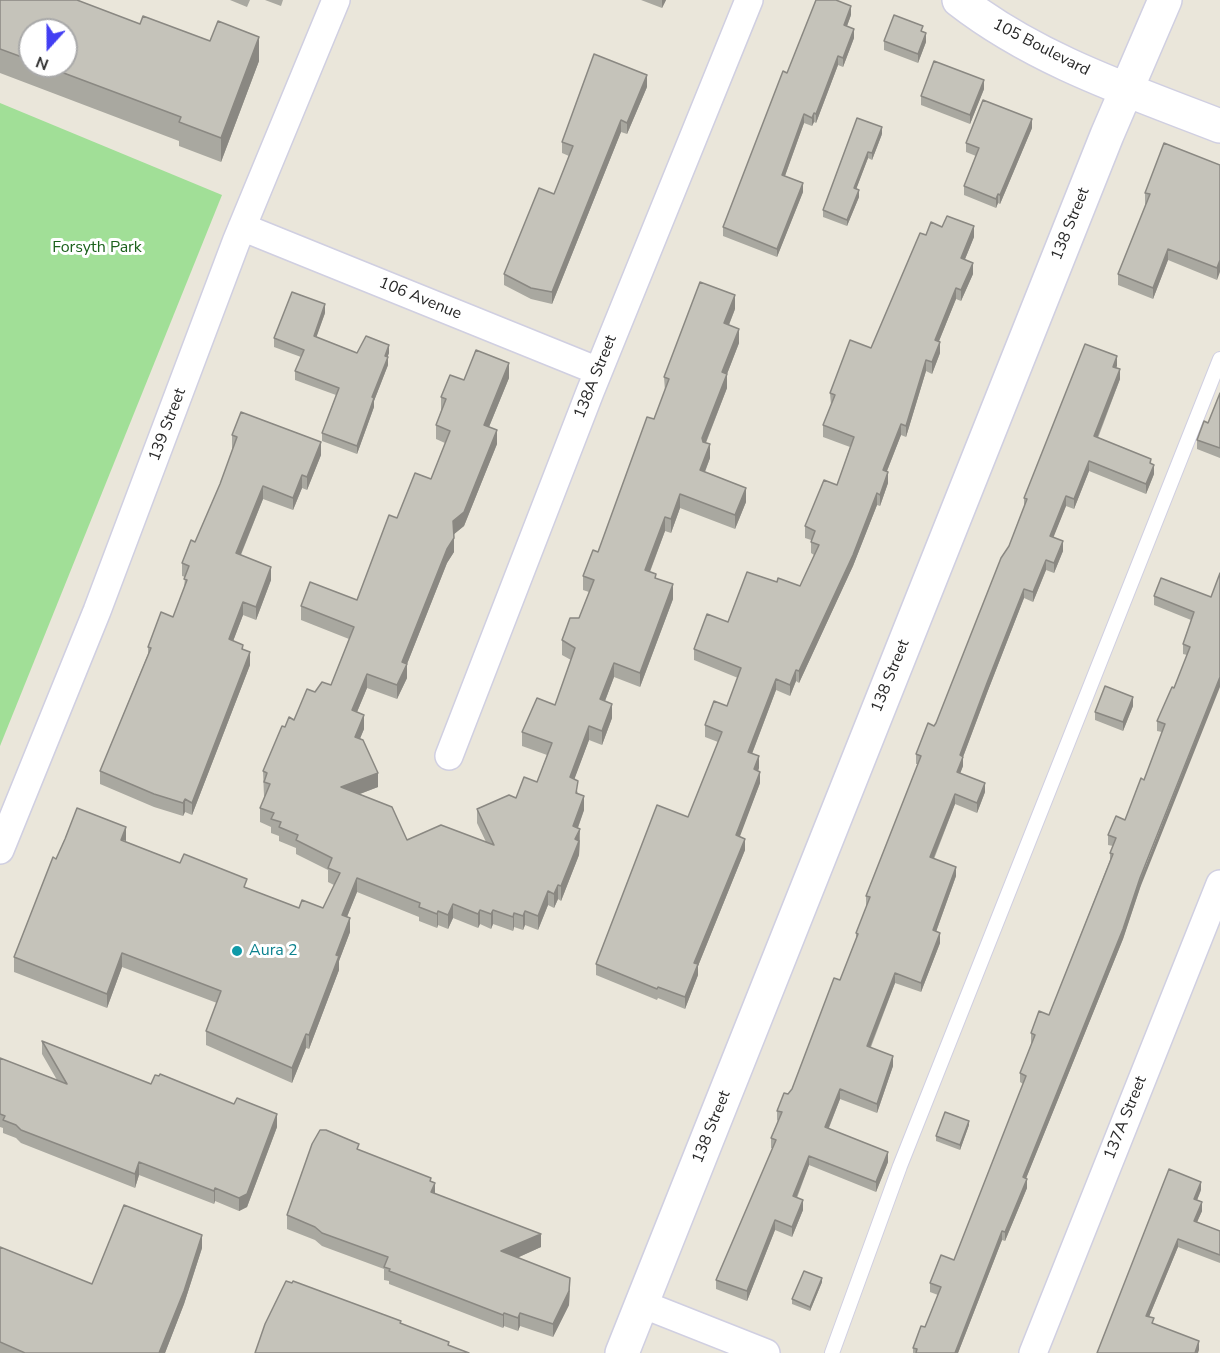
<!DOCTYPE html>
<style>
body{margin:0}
#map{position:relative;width:1220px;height:1353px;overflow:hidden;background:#eae6da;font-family:"Nunito Sans",sans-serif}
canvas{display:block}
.north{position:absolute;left:18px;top:18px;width:60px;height:60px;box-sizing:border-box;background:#fff;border:2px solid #a9a9a9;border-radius:50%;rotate:201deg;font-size:16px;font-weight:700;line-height:24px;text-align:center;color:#282828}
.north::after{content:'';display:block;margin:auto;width:21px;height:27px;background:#423ef3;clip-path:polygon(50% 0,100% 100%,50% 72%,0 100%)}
</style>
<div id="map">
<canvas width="1220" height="1353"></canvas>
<div class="north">N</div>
</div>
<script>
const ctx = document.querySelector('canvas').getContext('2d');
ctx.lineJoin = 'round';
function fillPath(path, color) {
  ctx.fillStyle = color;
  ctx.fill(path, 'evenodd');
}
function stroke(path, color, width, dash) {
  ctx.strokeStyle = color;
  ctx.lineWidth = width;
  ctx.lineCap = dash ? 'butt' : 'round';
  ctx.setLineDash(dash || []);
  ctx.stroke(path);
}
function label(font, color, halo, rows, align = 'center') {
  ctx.font = font + ' "Nunito Sans",sans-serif';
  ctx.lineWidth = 6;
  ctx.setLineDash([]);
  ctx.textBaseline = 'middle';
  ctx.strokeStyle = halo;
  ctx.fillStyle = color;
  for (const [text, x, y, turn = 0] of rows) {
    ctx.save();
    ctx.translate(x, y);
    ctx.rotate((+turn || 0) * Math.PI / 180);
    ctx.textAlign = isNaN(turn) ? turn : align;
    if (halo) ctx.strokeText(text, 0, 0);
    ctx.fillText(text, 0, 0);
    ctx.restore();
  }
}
fillPath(new Path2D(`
 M 0,103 L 222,195 L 0,746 Z`), '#a1df97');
const service = new Path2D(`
 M 832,1353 L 900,1166 L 1220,359`);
const minor = new Path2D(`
 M 242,227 L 598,371
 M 449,756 L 590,392 L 749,0
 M 0,850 L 97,611 L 236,242 L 336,0
 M 642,1304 L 766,1353
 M 1033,1353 L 1220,884`);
const tertiary = new Path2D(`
 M 959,0 C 1036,60 1130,91 1220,126
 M 622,1353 L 1107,135 L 1165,0`);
stroke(service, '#d0cfe1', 16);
stroke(minor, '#d0cfe1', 30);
stroke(tertiary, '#d0cfe1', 36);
stroke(service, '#fff', 14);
stroke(minor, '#fff', 27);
stroke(tertiary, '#fff', 33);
fillPath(new Path2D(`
 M 0,0 L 140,24 L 259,61 L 221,162 L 179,146 L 179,141 L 0,73 ZM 30,30 L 66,66 L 30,66 Z
 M 230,0 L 250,0 L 247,7 Z
 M 265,0 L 283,0 L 281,6 Z
 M 641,0 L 666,0 L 662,8 Z
 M 851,15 L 847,26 L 854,38 L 843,67 L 838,65 L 816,123 L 814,122 L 812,126 L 804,123 L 785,176 L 803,192 L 777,257 L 723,236 L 723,227 L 787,73 Z
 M 923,31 L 926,42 L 918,63 L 884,50 L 884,41 Z
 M 647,87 L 627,134 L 621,132 L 552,304 L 531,299 L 504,285 L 504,274 L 554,194 L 569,156 L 562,153 L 562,142 Z
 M 984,89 L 970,124 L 921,105 L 921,96 Z
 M 1032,128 L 1000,204 L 998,203 L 996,208 L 964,195 L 964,186 L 976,156 L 966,152 L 966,143 Z
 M 882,134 L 872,160 L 868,158 L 856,189 L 859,197 L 847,226 L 823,217 L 823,210 Z
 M 1220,165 L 1217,280 L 1168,260 L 1153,299 L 1118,285 L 1118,274 L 1146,204 L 1145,204 L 1145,193 Z
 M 942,227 L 974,237 L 965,259 L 973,274 L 961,301 L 956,299 L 939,341 L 940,353 L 932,374 L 926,371 L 906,437 L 901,435 L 887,471 L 888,483 L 880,506 L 877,505 L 853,566 L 799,683 L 796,681 L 790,696 L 776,690 L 752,754 L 759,768 L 758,771 L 760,783 L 739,837 L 745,850 L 698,966 L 698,975 L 685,1009 L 658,998 L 657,1000 L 596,975 L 596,964 L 688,817 L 718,742 L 705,737 L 705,725 L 727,706 L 738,678 L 694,660 L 694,649 L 728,622 L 777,582 L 800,586 L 814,555 L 811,553 L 811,540 L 805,538 L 805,526 L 837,485 L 850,447 L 823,437 L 823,425 L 831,405 L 830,393 L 871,348 L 926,235 Z
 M 735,309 L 729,325 L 739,343 L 727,374 L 727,388 L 706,443 L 710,458 L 705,472 L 746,502 L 735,529 L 680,508 L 671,533 L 665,531 L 650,572 L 656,578 L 673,599 L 640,687 L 614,677 L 605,701 L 612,718 L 602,745 L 589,740 L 574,779 L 578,794 L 584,810 L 578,828 L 580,843 L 579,855 L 561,901 L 558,899 L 554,908 L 548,905 L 538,930 L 525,925 L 523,930 L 514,927 L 513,931 L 493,924 L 491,929 L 480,924 L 478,928 L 453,918 L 448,929 L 438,925 L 437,928 L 419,921 L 419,917 L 357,892 L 347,917 L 350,932 L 339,961 L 339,970 L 309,1049 L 306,1048 L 292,1083 L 206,1045 L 206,1031 L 217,1003 L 122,967 L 107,1008 L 14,972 L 14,957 L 56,859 L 65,839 L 126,842 L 299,908 L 323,908 L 334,885 L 328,882 L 328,870 L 296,854 L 296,848 L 279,841 L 279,836 L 271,833 L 271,827 L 260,822 L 260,808 L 265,796 L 264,796 L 263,771 L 285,727 L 294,720 L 315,692 L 331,685 L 349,639 L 301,620 L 301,606 L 357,600 L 397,518 L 431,479 L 445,443 L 436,439 L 436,425 L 441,411 L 441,397 L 464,380 L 509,378 L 489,427 L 497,444 L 464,526 L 454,534 L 454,552 L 447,563 L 407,664 L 407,678 L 397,699 L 367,688 L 357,712 L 364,729 L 360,738 L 378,787 L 360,794 L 407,840 L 486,842 L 477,823 L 477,809 L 516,798 L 537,782 L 547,755 L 522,746 L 522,732 L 555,705 L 571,660 L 562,655 L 562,640 L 579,618 L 589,592 L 583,590 L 583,576 L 598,552 L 654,419 L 665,391 L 664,377 Z
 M 325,313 L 316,337 L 357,353 L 389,353 L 387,357 L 388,365 L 374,401 L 374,407 L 357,454 L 322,441 L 322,433 L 336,395 L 295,380 L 295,371 L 301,357 L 274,347 L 274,338 Z
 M 1117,366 L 1116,368 L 1120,379 L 1098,438 L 1151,464 L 1154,474 L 1146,494 L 1089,471 L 1074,509 L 1066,506 L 1053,537 L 1063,551 L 1054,573 L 1046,570 L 1033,602 L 1024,598 L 987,693 L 963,757 L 963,766 L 960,773 L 985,792 L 977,813 L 955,804 L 934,859 L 956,876 L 936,932 L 940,943 L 921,992 L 895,983 L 871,1047 L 893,1066 L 877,1113 L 840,1099 L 829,1128 L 888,1162 L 876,1192 L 809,1165 L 797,1198 L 803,1210 L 792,1237 L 775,1230 L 747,1301 L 716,1289 L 716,1280 L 773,1148 L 771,1148 L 771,1138 L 778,1121 L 777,1120 L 777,1111 L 792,1089 L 840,980 L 856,939 L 856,933 L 867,906 L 866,905 L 866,896 L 918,764 L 916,764 L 916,754 L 936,723 L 1009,546 L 1024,507 L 1024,498 Z
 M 1220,393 L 1220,458 L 1197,449 L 1197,440 L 1208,423 Z
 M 232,435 L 321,455 L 307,490 L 302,488 L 293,510 L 263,499 L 241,555 L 271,580 L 256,620 L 243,615 L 233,641 L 243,649 L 250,665 L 192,815 L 185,812 L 183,816 L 154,807 L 100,784 L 100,771 L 148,654 L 148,647 L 173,617 L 184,589 L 185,577 L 182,576 L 182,563 L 195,542 L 220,484 L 233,449 L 232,448 Z
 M 1154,596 L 1211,597 L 1140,888 L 1123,939 L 1026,1178 L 1027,1188 L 1005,1241 L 1002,1240 L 958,1353 L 913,1353 L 913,1348 L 925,1327 L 938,1295 L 930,1292 L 930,1283 L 954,1260 L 1023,1084 L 1020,1082 L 1020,1073 L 1032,1043 L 1031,1043 L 1031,1033 L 1049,1015 L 1110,860 L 1110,853 L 1113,846 L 1108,845 L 1108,835 L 1125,820 L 1144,780 L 1162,732 L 1157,731 L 1157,721 L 1174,688 L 1187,655 L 1183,654 L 1183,644 L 1191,620 L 1154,605 Z
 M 1133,706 L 1123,731 L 1095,720 L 1095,712 Z
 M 42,1041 L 151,1084 L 277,1127 L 247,1207 L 239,1211 L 215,1201 L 214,1204 L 139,1175 L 135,1188 L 21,1143 L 16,1138 L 3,1133 L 3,1128 L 0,1127 L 0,1058 L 57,1080 L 42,1054 Z
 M 969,1125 L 960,1150 L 936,1141 L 936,1136 Z
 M 359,1150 L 431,1181 L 435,1194 L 541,1247 L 517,1258 L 570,1291 L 569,1305 L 553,1337 L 520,1326 L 518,1331 L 504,1326 L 503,1328 L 389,1284 L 389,1281 L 384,1280 L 384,1269 L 322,1246 L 315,1240 L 287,1229 L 287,1215 Z
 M 1201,1190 L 1197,1200 L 1202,1211 L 1197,1222 L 1220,1231 L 1220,1263 L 1178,1247 L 1149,1317 L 1154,1324 L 1199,1350 L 1097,1353 Z
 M 0,1247 L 92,1284 L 202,1248 L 184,1304 L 165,1353 L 0,1353 Z
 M 822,1282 L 810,1311 L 792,1304 L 792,1299 Z`), '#a9a8a0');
fillPath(new Path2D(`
 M 662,0 L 666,0 L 662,8 Z
 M 851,6 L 851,15 L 844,34 L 844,25 Z
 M 854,29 L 854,38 L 843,67 L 843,58 Z
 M 926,33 L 926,42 L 918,63 L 918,54 Z
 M 259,37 L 259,61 L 221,162 L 221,138 Z
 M 838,56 L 838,65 L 816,123 L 816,114 Z
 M 647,75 L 647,87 L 627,134 L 627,123 Z
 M 984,80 L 984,89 L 970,124 L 970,115 Z
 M 814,113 L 814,122 L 812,126 L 812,118 Z
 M 804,114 L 804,123 L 782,184 L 782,175 Z
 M 1032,119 L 1032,128 L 1000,204 L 1000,195 Z
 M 621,120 L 621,132 L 552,304 L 552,292 Z
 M 882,127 L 882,134 L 872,160 L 872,153 Z
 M 868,152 L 868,158 L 854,195 L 854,188 Z
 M 803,183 L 803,192 L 777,257 L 777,249 Z
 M 859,190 L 859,197 L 847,226 L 847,220 Z
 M 998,194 L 998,203 L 996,208 L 996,199 Z
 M 974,226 L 974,237 L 961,269 L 961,258 Z
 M 1168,249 L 1168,260 L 1153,299 L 1153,288 Z
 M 1220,260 L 1220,272 L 1217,280 L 1217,268 Z
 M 973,263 L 973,274 L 961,301 L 961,290 Z
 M 956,288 L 956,299 L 935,351 L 935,340 Z
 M 735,295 L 735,309 L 724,337 L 724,323 Z
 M 325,304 L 325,313 L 314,344 L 314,336 Z
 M 739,329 L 739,343 L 727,374 L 727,388 L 702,452 L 702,438 L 722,372 Z
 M 940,342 L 940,353 L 932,374 L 932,362 Z
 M 389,345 L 389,353 L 385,364 L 385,356 Z
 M 1117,356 L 1117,366 L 1113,376 L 1113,367 Z
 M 388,357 L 388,365 L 374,401 L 374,407 L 357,454 L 357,446 L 372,397 Z
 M 926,360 L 926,371 L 906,437 L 906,426 Z
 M 509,363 L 509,378 L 484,439 L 484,425 Z
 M 1120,369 L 1120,379 L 1094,446 L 1094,436 Z
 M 901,424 L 901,435 L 883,481 L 883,470 Z
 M 497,430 L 497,444 L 464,526 L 453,535 L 453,521 Z
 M 321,442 L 321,455 L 307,490 L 307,477 Z
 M 710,444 L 710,458 L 700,484 L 700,470 Z
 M 1089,461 L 1089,471 L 1074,509 L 1074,499 Z
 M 1154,465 L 1154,474 L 1146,494 L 1146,484 Z
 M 888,472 L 888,483 L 880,506 L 880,495 Z
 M 302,475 L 302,488 L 293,510 L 293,498 Z
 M 263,486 L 263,499 L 236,566 L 236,553 Z
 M 746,488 L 746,502 L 735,529 L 735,515 Z
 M 877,493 L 877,505 L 853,566 L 799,683 L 799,671 Z
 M 680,494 L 680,508 L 671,533 L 671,519 Z
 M 1066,496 L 1066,506 L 1050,546 L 1050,536 Z
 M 665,517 L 665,531 L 645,584 L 645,570 Z
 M 454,538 L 454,552 L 447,563 L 407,664 L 407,678 L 397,699 L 397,685 L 402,662 L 447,549 Z
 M 1063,541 L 1063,551 L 1054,573 L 1054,563 Z
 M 1046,560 L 1046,570 L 1033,602 L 1033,592 Z
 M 271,567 L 271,580 L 256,620 L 256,607 Z
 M 673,584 L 673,599 L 640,687 L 640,673 Z
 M 1024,589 L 1024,598 L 987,693 L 963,757 L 963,766 L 957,782 L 957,772 L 960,755 L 987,683 Z
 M 243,602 L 243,615 L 229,652 L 229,639 Z
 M 250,652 L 250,665 L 192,815 L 192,803 Z
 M 614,663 L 614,677 L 600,714 L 600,699 Z
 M 796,670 L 796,681 L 790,696 L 790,685 Z
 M 367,674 L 367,688 L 352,724 L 352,710 Z
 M 1220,677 L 1220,687 L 1140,888 L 1123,939 L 1023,1186 L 1023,1177 Z
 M 776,679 L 776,690 L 748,764 L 748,752 Z
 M 1133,697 L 1133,706 L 1123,731 L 1123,722 Z
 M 612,704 L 612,718 L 602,745 L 602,731 Z
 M 364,715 L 364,729 L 355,751 L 355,737 Z
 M 589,726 L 589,740 L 570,791 L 570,777 Z
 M 759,756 L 759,768 L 754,781 L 754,769 Z
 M 760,772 L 760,783 L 736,847 L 736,835 Z
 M 378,773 L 378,787 L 341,801 L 341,787 Z
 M 985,783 L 985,792 L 977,813 L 977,803 Z
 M 955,794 L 955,804 L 930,867 L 930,857 Z
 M 584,796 L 584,810 L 573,841 L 573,826 Z
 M 185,799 L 185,812 L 183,816 L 183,803 Z
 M 126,827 L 126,841 L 121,840 Z
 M 580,829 L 579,855 L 561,901 L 561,886 L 575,839 Z
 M 745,839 L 745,850 L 698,966 L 698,975 L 685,1009 L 685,997 L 694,963 Z
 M 956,867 L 956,876 L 933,940 L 933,930 Z
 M 357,878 L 357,892 L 342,929 L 342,915 Z
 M 558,885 L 558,899 L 554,908 L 554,894 Z
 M 548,891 L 548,905 L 538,930 L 538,916 Z
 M 453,904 L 453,918 L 448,929 L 448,915 Z
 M 480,910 L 480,924 L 478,928 L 478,914 Z
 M 493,910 L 493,924 L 491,929 L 491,914 Z
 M 438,911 L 438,925 L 437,928 L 437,914 Z
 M 525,911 L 525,925 L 523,930 L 523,916 Z
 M 514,913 L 514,927 L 513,931 L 513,917 Z
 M 350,918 L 350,932 L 339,961 L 339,970 L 309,1049 L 309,1035 L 336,955 Z
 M 940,933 L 940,943 L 921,992 L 921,983 Z
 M 122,953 L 122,967 L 107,1008 L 107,994 Z
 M 895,973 L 895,983 L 867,1055 L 867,1046 Z
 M 306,1034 L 306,1048 L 292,1083 L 292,1068 Z
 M 893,1056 L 893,1066 L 877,1113 L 877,1104 Z
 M 840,1089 L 840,1099 L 825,1137 L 825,1127 Z
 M 277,1114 L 277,1127 L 247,1207 L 239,1211 L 239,1198 Z
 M 969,1121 L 969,1125 L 960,1150 L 960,1145 Z
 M 888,1152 L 888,1162 L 876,1192 L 876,1182 Z
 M 809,1156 L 809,1165 L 793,1206 L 793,1196 Z
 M 139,1162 L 139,1175 L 135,1188 L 135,1174 Z
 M 1027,1179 L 1027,1188 L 1005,1241 L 1005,1232 Z
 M 1201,1182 L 1201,1190 L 1194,1208 L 1194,1199 Z
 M 435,1183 L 435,1196 L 431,1192 Z
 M 215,1188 L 215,1201 L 214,1204 L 214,1191 Z
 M 803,1200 L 803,1210 L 792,1237 L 792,1227 Z
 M 1202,1202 L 1202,1211 L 1194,1229 L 1194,1221 Z
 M 775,1220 L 775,1230 L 747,1301 L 747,1291 Z
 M 1002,1231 L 1002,1240 L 958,1353 L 955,1353 Z
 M 541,1234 L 541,1247 L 501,1265 L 501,1251 Z
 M 202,1235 L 202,1248 L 184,1304 L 165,1353 L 159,1353 Z
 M 1178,1239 L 1178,1247 L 1146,1324 L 1146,1316 Z
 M 570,1278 L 569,1305 L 553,1337 L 553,1324 Z
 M 822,1278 L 822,1282 L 810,1311 L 810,1307 Z
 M 504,1313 L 504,1326 L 503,1328 L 503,1315 Z
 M 520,1313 L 520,1326 L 518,1331 L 518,1318 Z
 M 1199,1341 L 1199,1350 L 1198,1353 L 1195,1353 Z`), '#8a8882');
const building = new Path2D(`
 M 0,0 L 77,0 L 140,24 L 143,16 L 210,41 L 218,21 L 259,37 L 221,138 L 179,122 L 181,117 L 45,66 L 66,66 L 66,30 L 30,30 L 30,60 L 0,49 Z
 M 816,0 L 836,0 L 851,6 L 844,25 L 854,29 L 843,58 L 838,56 L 816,114 L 814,113 L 812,118 L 804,114 L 782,175 L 803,183 L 777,249 L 723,227 L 783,71 L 787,73 Z
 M 894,15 L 923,26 L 921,31 L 926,33 L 918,54 L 884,41 Z
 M 594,54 L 647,75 L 627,123 L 621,120 L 552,292 L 531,288 L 504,274 L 539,188 L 554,194 L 573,146 L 562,142 Z
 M 934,61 L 984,80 L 970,115 L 921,96 Z
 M 983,100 L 1032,119 L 1000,195 L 998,194 L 996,199 L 964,186 L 979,148 L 966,143 Z
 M 857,118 L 882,127 L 872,153 L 868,152 L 854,188 L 859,190 L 847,220 L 823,210 Z
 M 1164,143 L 1220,165 L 1220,260 L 1217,268 L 1168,249 L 1153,288 L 1118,274 L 1150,194 L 1145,193 Z
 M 947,216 L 974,226 L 961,258 L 973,263 L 961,290 L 956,288 L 935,340 L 940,342 L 932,362 L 926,360 L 906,426 L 901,424 L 883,470 L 888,472 L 880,495 L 877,493 L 853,555 L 799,671 L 796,670 L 790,685 L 776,679 L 748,752 L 759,756 L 754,769 L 760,772 L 736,835 L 745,839 L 694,963 L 698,964 L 685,997 L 658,987 L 657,989 L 596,964 L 657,805 L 688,817 L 722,732 L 705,725 L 714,701 L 727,706 L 741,668 L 694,649 L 707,614 L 728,622 L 747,572 L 777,582 L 778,578 L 800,586 L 819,545 L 811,542 L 815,531 L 805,526 L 824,480 L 837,485 L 854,437 L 823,425 L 835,395 L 830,393 L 850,340 L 871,348 L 920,233 L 926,235 L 931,222 L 942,227 Z
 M 700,282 L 735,295 L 724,323 L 739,329 L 722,372 L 727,374 L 702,438 L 703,442 L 710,444 L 700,470 L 746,488 L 735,515 L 680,494 L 671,519 L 665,517 L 645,570 L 656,574 L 655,578 L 673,584 L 640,673 L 614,663 L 600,699 L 612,704 L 602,731 L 589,726 L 570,777 L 578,781 L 576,793 L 584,796 L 573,826 L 580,829 L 575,839 L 579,841 L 561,886 L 558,885 L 554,894 L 548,891 L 538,916 L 525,911 L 523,916 L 514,913 L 513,917 L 493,910 L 491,914 L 480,910 L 478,914 L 453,904 L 448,915 L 438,911 L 437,914 L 419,907 L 420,903 L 357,878 L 342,915 L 350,918 L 336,955 L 339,956 L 309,1035 L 306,1034 L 292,1068 L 206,1031 L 221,991 L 122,953 L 107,994 L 14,957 L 53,857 L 56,859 L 65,839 L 77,808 L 126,827 L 121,840 L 180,863 L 184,854 L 247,879 L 244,887 L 299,908 L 302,900 L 323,908 L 340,873 L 328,868 L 332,858 L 296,840 L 298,835 L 279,827 L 281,822 L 271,819 L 274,813 L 260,808 L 270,784 L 264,782 L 267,773 L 263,771 L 282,726 L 285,727 L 289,717 L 294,720 L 307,689 L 315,692 L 322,682 L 331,685 L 354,627 L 301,606 L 310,582 L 357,600 L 389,515 L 397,518 L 415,473 L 431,479 L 450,431 L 436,425 L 446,399 L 441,397 L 450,375 L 464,380 L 476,350 L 509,363 L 484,425 L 497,430 L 464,512 L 453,521 L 454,538 L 447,549 L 402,662 L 407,664 L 397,685 L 367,674 L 352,710 L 364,715 L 355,737 L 363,740 L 378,773 L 341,787 L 392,807 L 407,840 L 441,825 L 494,845 L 477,809 L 509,795 L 516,798 L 524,777 L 537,782 L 552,743 L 522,732 L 537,698 L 555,705 L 575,648 L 562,640 L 570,618 L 579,618 L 594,580 L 583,576 L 593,550 L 598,552 L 647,417 L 654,419 L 669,379 L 664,377 Z
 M 292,292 L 325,304 L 314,336 L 357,353 L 366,336 L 389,345 L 385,356 L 388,357 L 372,397 L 374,398 L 357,446 L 322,433 L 339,388 L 295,371 L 304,350 L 274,338 Z
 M 1085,344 L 1117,356 L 1113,367 L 1120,369 L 1094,436 L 1151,459 L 1150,463 L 1154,465 L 1146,484 L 1089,461 L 1074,499 L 1066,496 L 1050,536 L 1063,541 L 1054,563 L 1046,560 L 1033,592 L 1024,589 L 987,683 L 960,755 L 963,757 L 957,772 L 985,783 L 977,803 L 955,794 L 930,857 L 956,867 L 933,930 L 940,933 L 921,983 L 895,973 L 867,1046 L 893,1056 L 877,1104 L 840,1089 L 825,1127 L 888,1152 L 876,1182 L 809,1156 L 793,1196 L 803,1200 L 792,1227 L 775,1220 L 747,1291 L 716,1280 L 776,1140 L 771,1138 L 782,1112 L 777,1111 L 784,1093 L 788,1094 L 792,1089 L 834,978 L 840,980 L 858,934 L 856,933 L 870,897 L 866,896 L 921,756 L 916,754 L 928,723 L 934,726 L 936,723 L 1001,558 L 1009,546 L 1027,499 L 1024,498 Z
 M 1220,393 L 1220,448 L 1197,440 L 1204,421 L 1208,423 Z
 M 241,412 L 321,442 L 307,477 L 302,475 L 293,498 L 263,486 L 236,553 L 271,567 L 256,607 L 243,602 L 229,639 L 243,645 L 242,649 L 250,652 L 192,803 L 185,799 L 183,803 L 154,794 L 100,771 L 151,648 L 148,647 L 161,612 L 173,617 L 187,580 L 184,579 L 189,566 L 182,563 L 191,540 L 195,542 L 220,484 L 237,437 L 232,435 Z
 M 1220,573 L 1220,677 L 1140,878 L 1123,929 L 1023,1177 L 1027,1179 L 1005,1232 L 1002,1231 L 955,1353 L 916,1353 L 917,1349 L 913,1348 L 921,1326 L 925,1327 L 941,1287 L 930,1283 L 941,1255 L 954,1260 L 1026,1076 L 1020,1073 L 1035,1035 L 1031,1033 L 1039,1011 L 1049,1015 L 1113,854 L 1110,853 L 1116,838 L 1108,835 L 1116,816 L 1125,820 L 1141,778 L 1144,780 L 1165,724 L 1157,721 L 1172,687 L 1174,688 L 1190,647 L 1183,644 L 1194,612 L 1154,596 L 1161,578 L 1211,597 Z
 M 1105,686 L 1133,697 L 1123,722 L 1095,712 Z
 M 42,1041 L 151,1084 L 155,1075 L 159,1076 L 160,1074 L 234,1104 L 237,1098 L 277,1114 L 247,1194 L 239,1198 L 215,1188 L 214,1191 L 139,1162 L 135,1174 L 21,1130 L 16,1125 L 3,1120 L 5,1116 L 0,1114 L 0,1058 L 67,1084 Z
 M 945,1112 L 969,1121 L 960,1145 L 936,1136 Z
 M 320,1130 L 326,1130 L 359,1144 L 357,1149 L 431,1178 L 430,1181 L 435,1183 L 431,1192 L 541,1234 L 501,1251 L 570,1278 L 569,1291 L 553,1324 L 520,1313 L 518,1318 L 504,1313 L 503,1315 L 389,1271 L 390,1269 L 384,1267 L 388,1257 L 322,1233 L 315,1227 L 287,1215 L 312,1144 Z
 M 1169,1169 L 1201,1182 L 1194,1199 L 1202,1202 L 1194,1221 L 1220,1231 L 1220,1255 L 1178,1239 L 1146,1316 L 1154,1318 L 1152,1323 L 1199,1341 L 1195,1353 L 1097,1353 Z
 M 124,1205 L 202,1235 L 184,1291 L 159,1353 L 25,1353 L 0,1342 L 0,1247 L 92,1284 Z
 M 804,1271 L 822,1278 L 810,1307 L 792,1299 Z
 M 286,1281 L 292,1283 L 293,1281 L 401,1321 L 400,1323 L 449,1342 L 448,1345 L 469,1353 L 255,1353 L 265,1324 Z`);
fillPath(building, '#c5c3ba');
stroke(building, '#8a8882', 1.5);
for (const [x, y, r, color] of [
 [237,951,6,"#0f9aa8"]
]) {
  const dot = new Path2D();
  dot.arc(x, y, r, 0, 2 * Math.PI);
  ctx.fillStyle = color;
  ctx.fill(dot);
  stroke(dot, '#fff', 2);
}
label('16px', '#282828', '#fff', [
 ["105 Boulevard",1041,48,27],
 ["138 Street",1071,224,-68],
 ["106 Avenue",420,299,22],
 ["138A Street",596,377,-68],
 ["139 Street",168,425,-69],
 ["138 Street",891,676,-68],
 ["137A Street",1126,1118,-68],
 ["138 Street",712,1127,-68]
]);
label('16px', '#1c611c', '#fff', [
 ["Forsyth Park",97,248]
]);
label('16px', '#0d838f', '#fff', [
 ["Aura 2",249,951]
], 'left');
</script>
